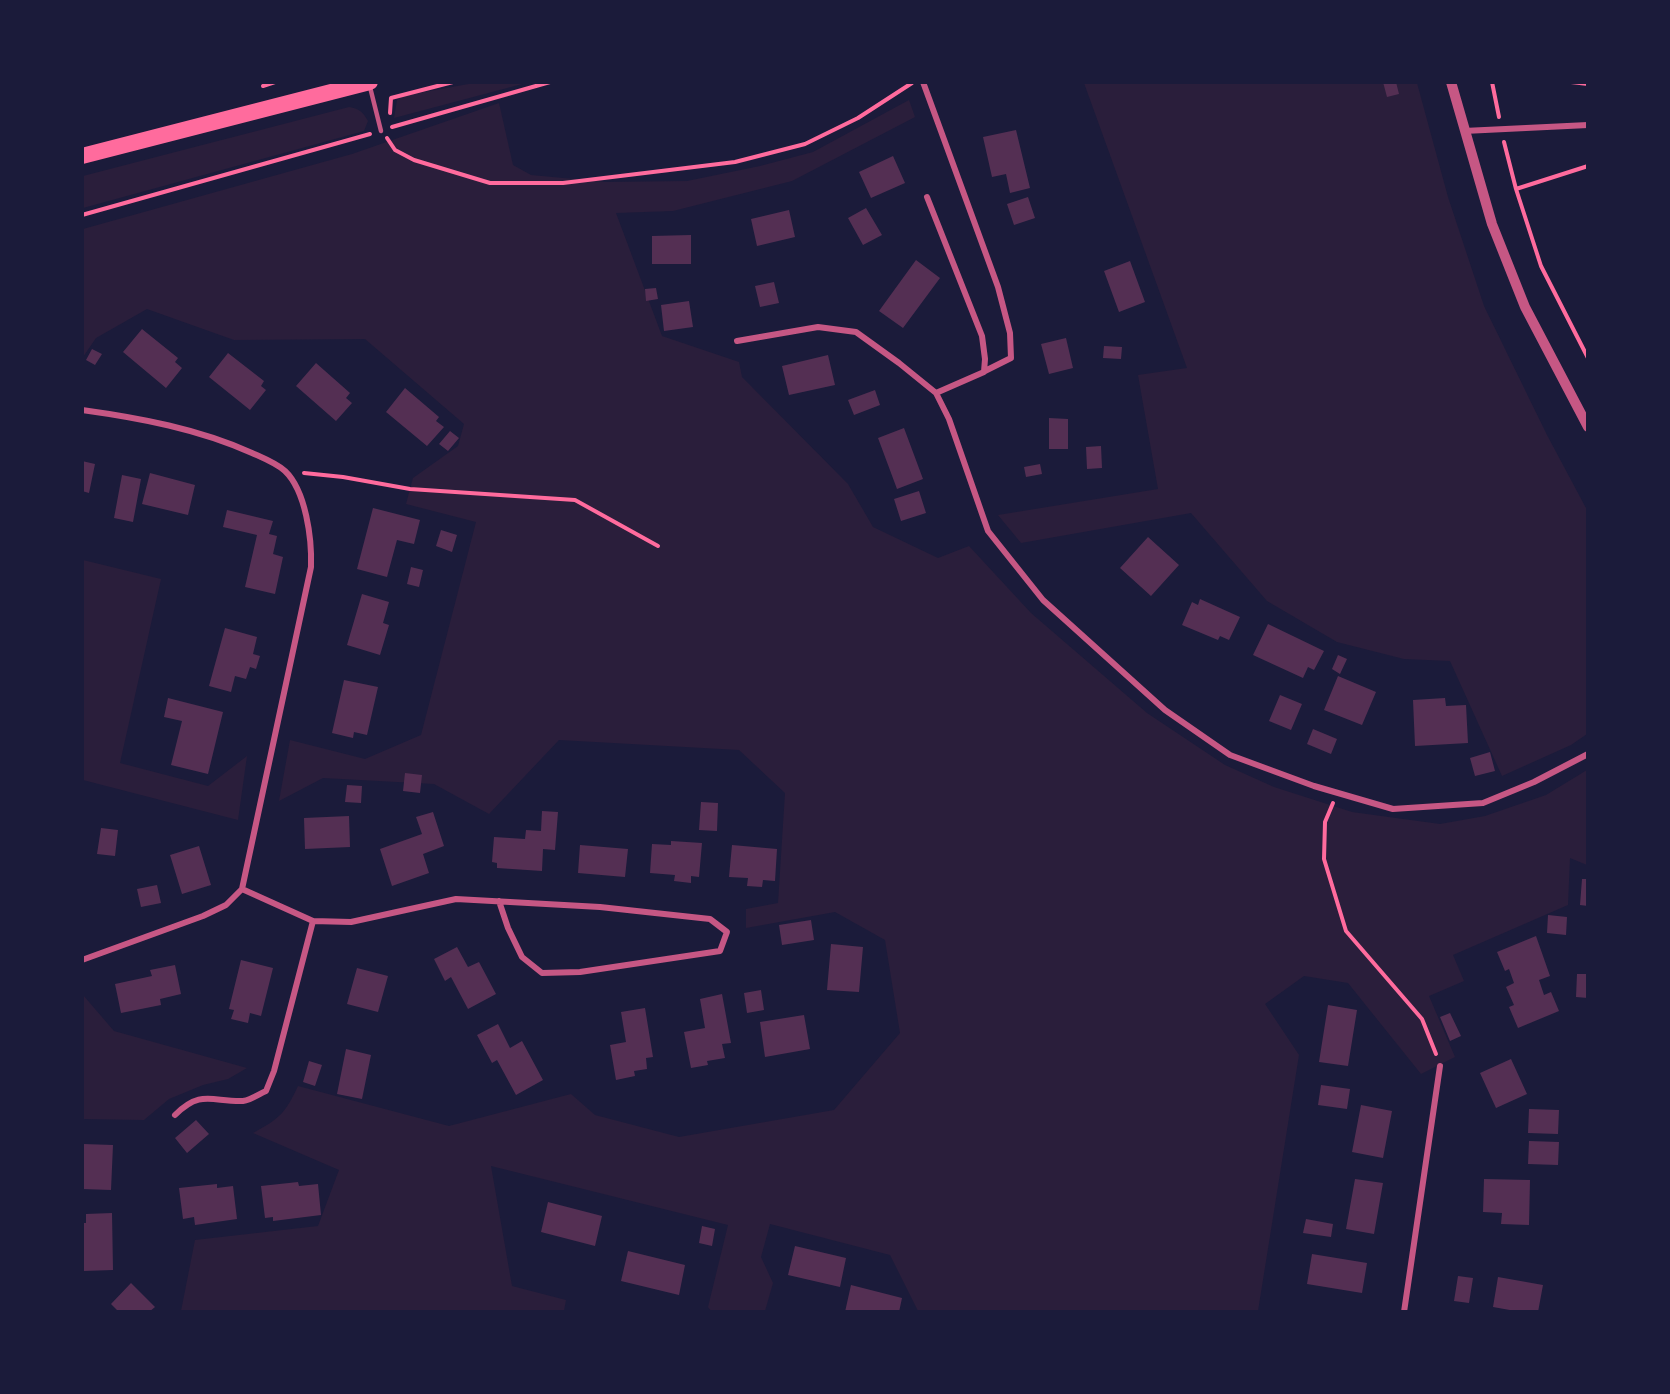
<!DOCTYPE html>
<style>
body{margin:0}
#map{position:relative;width:1670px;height:1394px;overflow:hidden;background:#1b1b3a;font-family:Georgia,serif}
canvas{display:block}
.frame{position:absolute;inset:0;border:84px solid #1b1b3a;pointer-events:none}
</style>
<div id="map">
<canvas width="1670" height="1394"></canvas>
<div class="frame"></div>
</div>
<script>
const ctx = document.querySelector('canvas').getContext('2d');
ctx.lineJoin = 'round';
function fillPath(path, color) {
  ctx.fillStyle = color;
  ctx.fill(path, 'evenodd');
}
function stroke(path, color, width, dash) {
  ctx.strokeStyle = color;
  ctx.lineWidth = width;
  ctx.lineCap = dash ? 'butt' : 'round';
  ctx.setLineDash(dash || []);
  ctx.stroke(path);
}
fillPath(new Path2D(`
 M 474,83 L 526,83 L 394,118 L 397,100 L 402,96 Z
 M 1084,83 L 1417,83 L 1448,197 L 1484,306 L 1547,435 L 1587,510 L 1587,734 L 1571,745 L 1502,776 L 1450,661 L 1404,659 L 1337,642 L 1267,601 L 1191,513 L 1021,543 L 998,515 L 1158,489 L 1138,375 L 1187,368 Z
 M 909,100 L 915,117 L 792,181 L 673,211 L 616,213 L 662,336 L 739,362 L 742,377 L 848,484 L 873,527 L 938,558 L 969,546 L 1031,613 L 1147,713 L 1225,765 L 1274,787 L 1352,812 L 1440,824 L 1485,816 L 1546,795 L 1587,770 L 1587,865 L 1570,858 L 1568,905 L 1453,955 L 1464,981 L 1429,996 L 1455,1057 L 1421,1074 L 1348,983 L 1304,976 L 1265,1004 L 1299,1055 L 1258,1311 L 918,1311 L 890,1255 L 770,1224 L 761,1257 L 773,1283 L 765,1311 L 711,1311 L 708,1307 L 728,1225 L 491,1166 L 512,1286 L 566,1300 L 564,1311 L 181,1311 L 195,1240 L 318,1226 L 339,1170 L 253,1133 C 279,1119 285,1114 298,1086 L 449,1126 L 571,1094 L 595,1115 L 679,1137 L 834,1110 L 900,1033 L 885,940 L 835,912 L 746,928 L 746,909 L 778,903 L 785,793 L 739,750 L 559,740 L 489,814 L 434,784 L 323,778 L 279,801 L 290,740 L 365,759 L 421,735 L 476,522 L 406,504 L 413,478 L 458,446 L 464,424 L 365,339 L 234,340 L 147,309 L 96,338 L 83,357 L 83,229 L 352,154 L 499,103 L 513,165 L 531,175 L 606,182 L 687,181 L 760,166 L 813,152 Z
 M 349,107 C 360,109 363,112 368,121 L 364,131 L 83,208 L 83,176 Z
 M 83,560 L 161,579 L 120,763 L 208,786 L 247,756 L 238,820 L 83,780 Z
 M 83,995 L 114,1031 L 247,1068 L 228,1079 L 203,1085 L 169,1099 L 144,1120 L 83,1119 Z`), '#2a1e3b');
fillPath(new Path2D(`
 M 1383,82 L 1396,82 L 1399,94 L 1387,97 Z
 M 1016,130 L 1030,188 L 1010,193 L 1006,174 L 992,177 L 983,137 Z
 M 893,156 L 905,183 L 871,198 L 859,172 Z
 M 1028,197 L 1035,218 L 1014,225 L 1007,204 Z
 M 866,208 L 882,235 L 863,245 L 848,218 Z
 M 789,210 L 795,237 L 757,246 L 751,219 Z
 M 691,235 L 691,264 L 652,264 L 652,236 Z
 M 916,260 L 940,278 L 903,328 L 879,311 Z
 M 1130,261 L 1145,302 L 1119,312 L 1104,271 Z
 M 774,282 L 779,303 L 760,307 L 755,286 Z
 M 656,288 L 658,299 L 646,301 L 645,289 Z
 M 689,301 L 693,327 L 664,331 L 661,305 Z
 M 142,329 L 178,358 L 175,362 L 182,368 L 166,388 L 123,352 Z
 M 1066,338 L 1073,368 L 1049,374 L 1041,344 Z
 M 1104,346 L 1122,347 L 1121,359 L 1103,358 Z
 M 92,349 L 102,354 L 95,365 L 86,360 Z
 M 228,353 L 264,381 L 261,386 L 266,390 L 250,410 L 209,377 Z
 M 828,355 L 835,385 L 789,395 L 782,366 Z
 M 316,363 L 350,393 L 346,398 L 352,403 L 336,421 L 296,386 Z
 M 405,388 L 439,417 L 436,421 L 444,427 L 427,446 L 386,412 Z
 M 875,390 L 880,405 L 854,415 L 848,400 Z
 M 1049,418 L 1068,419 L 1068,449 L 1049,449 Z
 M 904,428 L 923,479 L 897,489 L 878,438 Z
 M 450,431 L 459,438 L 448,451 L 439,444 Z
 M 1101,446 L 1102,468 L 1087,469 L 1086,447 Z
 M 82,461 L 95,464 L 89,493 L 82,491 Z
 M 1040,464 L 1042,474 L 1026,477 L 1024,467 Z
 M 150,473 L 195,485 L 188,515 L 142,504 Z
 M 122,475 L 141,479 L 133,522 L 114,518 Z
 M 919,491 L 926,513 L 901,521 L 894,499 Z
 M 373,508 L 420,520 L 414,544 L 397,540 L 387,577 L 357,569 Z
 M 227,510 L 273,521 L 269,534 L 277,536 L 273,554 L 283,557 L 275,594 L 245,587 L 257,535 L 223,527 Z
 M 441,530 L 457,535 L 452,552 L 436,546 Z
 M 1148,537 L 1179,565 L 1151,596 L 1120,568 Z
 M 411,567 L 423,570 L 419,587 L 407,584 Z
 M 362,594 L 389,602 L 383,623 L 389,625 L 380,655 L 347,645 Z
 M 1200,599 L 1240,617 L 1229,640 L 1220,636 L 1218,640 L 1182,625 L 1192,602 L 1198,605 Z
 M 1268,624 L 1324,651 L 1314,670 L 1308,667 L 1303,678 L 1253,655 Z
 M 225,628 L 257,637 L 253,654 L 260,656 L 256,669 L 250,667 L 246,679 L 235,676 L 231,692 L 209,686 Z
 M 1338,655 L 1347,659 L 1340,674 L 1332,669 Z
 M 1338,676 L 1376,692 L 1362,725 L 1324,710 Z
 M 344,680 L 378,687 L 367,735 L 354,732 L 353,738 L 332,733 Z
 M 1280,695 L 1302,704 L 1291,730 L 1269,721 Z
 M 168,698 L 223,712 L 208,774 L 171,765 L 182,721 L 164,717 Z
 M 1445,698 L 1446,706 L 1466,705 L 1468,743 L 1415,746 L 1413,700 Z
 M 1313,729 L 1337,739 L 1331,754 L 1307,744 Z
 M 1490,752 L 1495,771 L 1475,776 L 1470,758 Z
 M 405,773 L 422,775 L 420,793 L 403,791 Z
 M 347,785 L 362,786 L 361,803 L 345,802 Z
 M 701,802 L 718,803 L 717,831 L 699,830 Z
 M 542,811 L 558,812 L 555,850 L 543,849 L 542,871 L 497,868 L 497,863 L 492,862 L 494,837 L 525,839 L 526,830 L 541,831 Z
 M 433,812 L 444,846 L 423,854 L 429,873 L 392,886 L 380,849 L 422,834 L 416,817 Z
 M 349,816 L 350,847 L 305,849 L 304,818 Z
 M 101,828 L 118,830 L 115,856 L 97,854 Z
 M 671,841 L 702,843 L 699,877 L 691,876 L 691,883 L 674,881 L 675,875 L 650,873 L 652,844 L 671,845 Z
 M 580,845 L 628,849 L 625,877 L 578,873 Z
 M 732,845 L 777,849 L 775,881 L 763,880 L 762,887 L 747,886 L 748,878 L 729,877 Z
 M 199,846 L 211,885 L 182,894 L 170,855 Z
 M 1582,879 L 1588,879 L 1588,906 L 1580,905 Z
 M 157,885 L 161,903 L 141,907 L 137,889 Z
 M 1548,915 L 1567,917 L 1566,935 L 1547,933 Z
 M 811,920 L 814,940 L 782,945 L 779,925 Z
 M 1536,936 L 1550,976 L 1539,980 L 1544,995 L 1551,992 L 1559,1011 L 1518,1028 L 1509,1007 L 1514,1005 L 1506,987 L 1514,983 L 1509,969 L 1505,971 L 1497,952 Z
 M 831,944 L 863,947 L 859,992 L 827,990 Z
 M 457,947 L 468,967 L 479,962 L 496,994 L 468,1009 L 451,977 L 445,981 L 434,959 Z
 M 241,960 L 273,968 L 261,1016 L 250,1013 L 248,1023 L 231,1019 L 234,1010 L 229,1009 Z
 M 175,965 L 181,994 L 160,999 L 161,1005 L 121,1013 L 115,984 L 152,976 L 150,970 Z
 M 357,968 L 388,976 L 378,1012 L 347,1004 Z
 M 1577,974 L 1588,974 L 1588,998 L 1576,997 Z
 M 761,990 L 764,1010 L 747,1013 L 744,993 Z
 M 722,994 L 731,1043 L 722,1044 L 725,1058 L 707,1061 L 708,1065 L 691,1068 L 684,1032 L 705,1028 L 700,999 Z
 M 1328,1005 L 1357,1010 L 1348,1066 L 1319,1062 Z
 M 645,1008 L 653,1057 L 646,1058 L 647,1069 L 634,1071 L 635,1076 L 616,1080 L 610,1045 L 626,1042 L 621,1012 Z
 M 1450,1013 L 1461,1036 L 1450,1041 L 1440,1017 Z
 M 804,1015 L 810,1049 L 765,1057 L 760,1022 Z
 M 498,1024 L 510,1048 L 522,1041 L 543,1080 L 516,1095 L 497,1060 L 492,1063 L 477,1035 Z
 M 346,1049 L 371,1055 L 362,1099 L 337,1094 Z
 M 1511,1059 L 1527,1094 L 1496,1108 L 1480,1073 Z
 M 309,1061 L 322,1065 L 315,1086 L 303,1082 Z
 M 1321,1085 L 1350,1089 L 1347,1109 L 1318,1105 Z
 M 1361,1105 L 1392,1111 L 1383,1158 L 1352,1152 Z
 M 1529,1109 L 1559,1110 L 1558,1134 L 1528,1133 Z
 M 196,1120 L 209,1134 L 187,1153 L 175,1138 Z
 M 1529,1141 L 1559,1142 L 1558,1165 L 1528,1164 Z
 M 83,1144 L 113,1145 L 111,1190 L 82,1189 Z
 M 1355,1179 L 1383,1183 L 1374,1234 L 1346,1229 Z
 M 1484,1179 L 1530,1180 L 1529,1225 L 1501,1224 L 1502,1213 L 1483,1212 Z
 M 298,1182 L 299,1186 L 318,1184 L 321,1215 L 273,1221 L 273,1217 L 265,1218 L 261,1186 Z
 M 217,1184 L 217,1188 L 233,1186 L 237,1219 L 195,1225 L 194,1217 L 183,1219 L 179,1188 Z
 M 548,1202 L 602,1216 L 595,1246 L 541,1232 Z
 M 112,1213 L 113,1270 L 83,1271 L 82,1223 L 86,1223 L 86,1214 Z
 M 1306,1219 L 1333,1224 L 1331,1237 L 1303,1233 Z
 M 702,1226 L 715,1229 L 712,1246 L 699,1243 Z
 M 795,1246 L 846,1258 L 840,1287 L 788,1275 Z
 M 628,1251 L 685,1265 L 679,1295 L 621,1281 Z
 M 1312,1254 L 1367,1263 L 1362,1293 L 1307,1284 Z
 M 1458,1276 L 1473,1278 L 1469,1303 L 1454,1301 Z
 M 1498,1277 L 1543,1285 L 1538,1312 L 1521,1312 L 1493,1307 Z
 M 131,1283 L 155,1307 L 149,1312 L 115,1312 L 117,1310 L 111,1304 Z
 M 851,1285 L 902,1298 L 899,1312 L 845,1312 Z`), '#542f53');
stroke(new Path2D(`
 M 1492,82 L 1499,117
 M 1571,82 L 1588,84
 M 263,86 L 275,82
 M 390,113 L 391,98 L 453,82
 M 392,127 L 550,82
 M 387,138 L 395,150 L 414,160 L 490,183 L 563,183 L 735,162 L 805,144 L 858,118 L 912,83
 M 1504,142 L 1516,189 L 1541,266 L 1588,358
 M 1516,189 L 1588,166
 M 82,215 L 370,134
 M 304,473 L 343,477 L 410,489 L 575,500 L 658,546
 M 1333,803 L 1325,822 L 1324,859 L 1346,931 L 1422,1019 L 1436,1054`), '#ff6b9d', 4);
stroke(new Path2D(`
 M 370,87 L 381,131`), '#c65784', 4.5);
stroke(new Path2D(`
 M 923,82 L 998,287 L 1010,333 L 1011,358 L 985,371
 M 1464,131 L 1588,125
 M 927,197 L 982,336 L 985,359 L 984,372 L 936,393
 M 737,341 L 818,327 L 856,332 L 899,363 L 936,393 L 949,419 L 988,531 L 1043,600 L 1165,710 L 1230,755 L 1314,786 L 1393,809 L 1483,803 L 1534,782 L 1588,754
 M 82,410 C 140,418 199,429 252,453 C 263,458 276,463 285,471 C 306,491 312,539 311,567 L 242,889 L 226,905 L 203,916 L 82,960
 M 242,889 L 313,921 L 351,922 L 456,899 L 600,907 L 710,919 L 727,932 L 720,951 L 580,972 L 542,973 L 522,957 L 508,928 L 499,901
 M 175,1115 C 201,1089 212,1102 243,1101 C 251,1100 259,1094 266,1091 L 274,1071 L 313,921
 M 1404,1312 L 1440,1066`), '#c65784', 6);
stroke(new Path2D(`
 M 1451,82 L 1492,224 L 1525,307 L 1588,427`), '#c65784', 10);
stroke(new Path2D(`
 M 82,156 L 370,82`), '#ff6b9d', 16);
</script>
